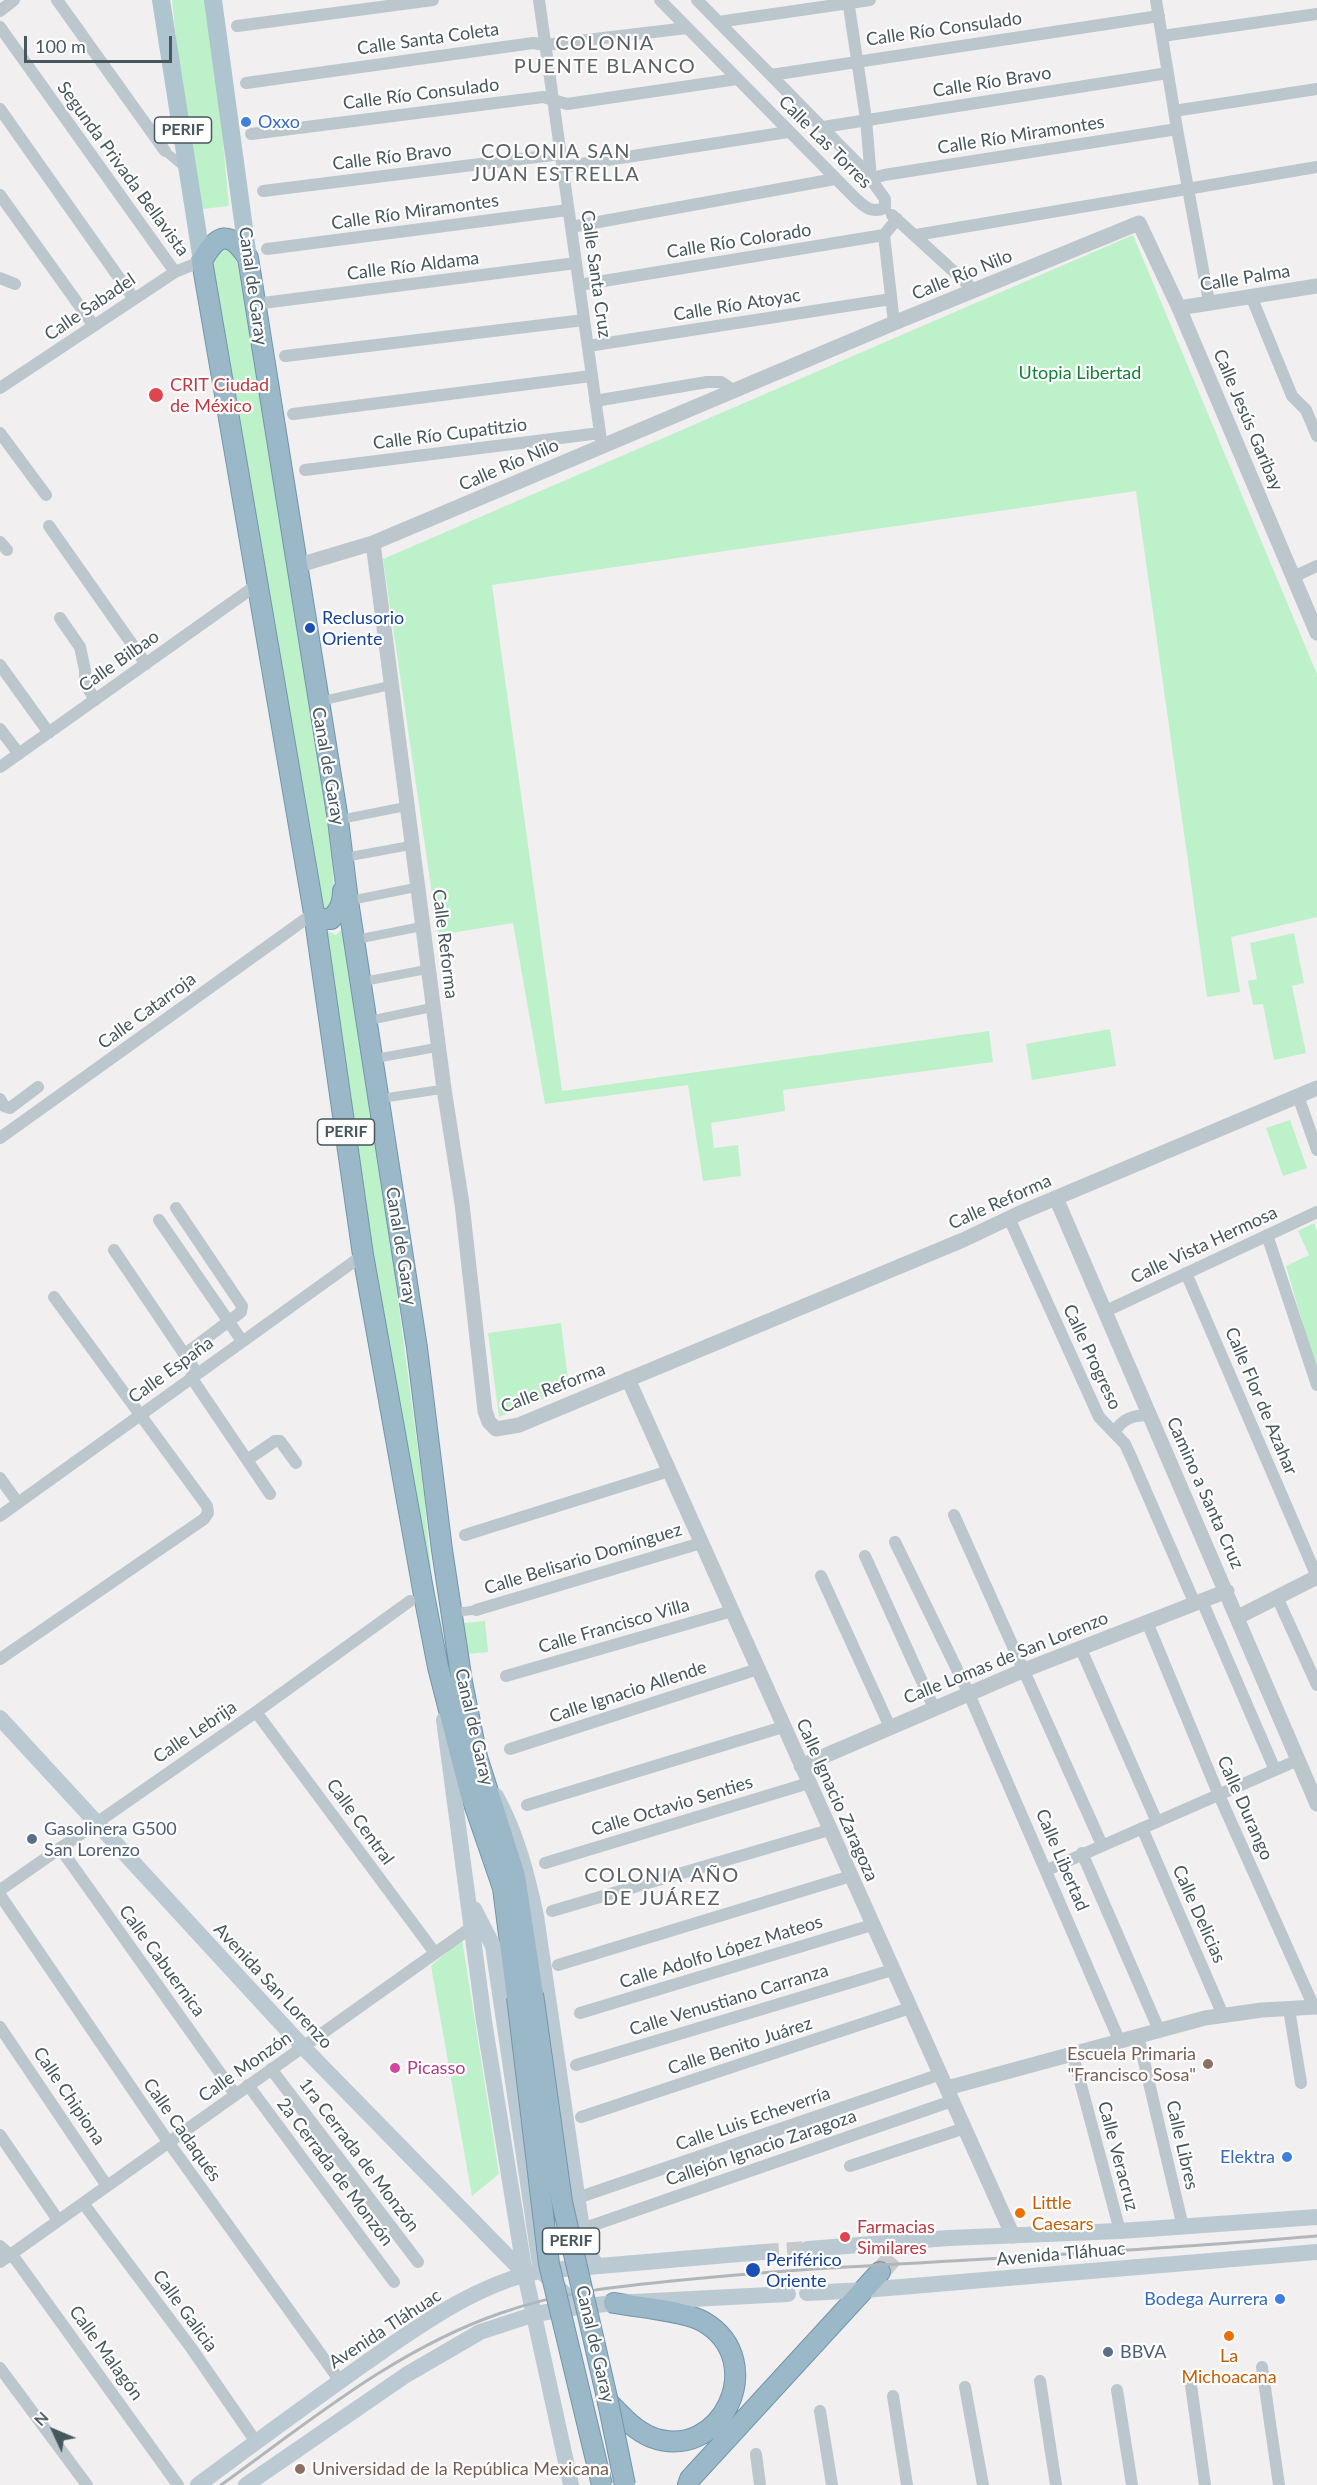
<!DOCTYPE html>
<meta charset="utf-8">
<style>
body{margin:0}
#map{position:relative;width:1317px;height:2485px;overflow:hidden;background:#f2eff0;font-family:Lato,sans-serif}
canvas{display:block}
.north{position:absolute;left:24px;top:2401px;width:60px;height:60px;-webkit-text-stroke:4px #fff;paint-order:stroke;rotate:314deg;font-size:16px;font-weight:700;line-height:24px;text-align:center;color:#47575e}
.north::after{content:'';display:block;margin:auto;width:21px;height:27px;background:#47575e;clip-path:polygon(50% 0,100% 100%,50% 72%,0 100%)}
.scale{position:absolute;left:24px;top:36px;width:148px;height:27px;box-sizing:border-box;border:3px solid #47575e;border-top:0;padding-left:8px;font-size:18px;line-height:21px;white-space:nowrap;color:#47575e;-webkit-text-stroke:4px #fff;paint-order:stroke}
</style>
<div id="map">
<canvas width="1317" height="2485"></canvas>
<div class="north">N</div>
<div class="scale">100 m</div>
</div>
<script>
const ctx = document.querySelector('canvas').getContext('2d');
ctx.lineJoin = 'round';
function fillPath(path, color) {
  ctx.fillStyle = color;
  ctx.fill(path, 'evenodd');
}
function stroke(path, color, width, dash) {
  ctx.strokeStyle = color;
  ctx.lineWidth = width;
  ctx.lineCap = dash ? 'butt' : 'round';
  ctx.setLineDash(dash || []);
  ctx.stroke(path);
}
function label(font, color, halo, rows, align = 'center') {
  ctx.font = font + ' Lato,sans-serif';
  ctx.lineWidth = 4.5;
  ctx.setLineDash([]);
  ctx.textBaseline = 'middle';
  ctx.strokeStyle = halo;
  ctx.fillStyle = color;
  for (const [text, x, y, turn = 0] of rows) {
    ctx.save();
    ctx.translate(x, y);
    ctx.rotate((+turn || 0) * Math.PI / 180);
    ctx.textAlign = isNaN(turn) ? turn : align;
    if (halo) ctx.strokeText(text, 0, 0);
    ctx.fillText(text, 0, 0);
    ctx.restore();
  }
}
fillPath(new Path2D(`
 M 172,0 L 205,0 L 218,89 L 229,206 L 203,209 L 182,96 Z
 M 1133,235 L 1317,674 L 1317,917 L 1231,937 L 1240,992 L 1207,997 L 1136,491 L 492,585 L 562,1091 L 989,1031 L 993,1062 L 783,1090 L 785,1111 L 711,1123 L 714,1148 L 738,1145 L 741,1176 L 703,1181 L 688,1085 L 545,1104 L 513,923 L 438,935 L 383,559 Z
 M 225,244 L 236,254 L 330,819 L 335,909 L 320,910 L 210,256 Z
 M 347,919 L 424,1495 L 435,1611 L 412,1497 L 320,923 L 327,931 L 336,935 L 343,928 Z
 M 1294,933 L 1304,983 L 1292,986 L 1306,1053 L 1274,1060 L 1263,1004 L 1253,1005 L 1248,981 L 1257,979 L 1250,943 Z
 M 1110,1029 L 1116,1066 L 1032,1080 L 1026,1044 Z
 M 1290,1120 L 1307,1168 L 1283,1176 L 1266,1128 Z
 M 1314,1223 L 1317,1232 L 1317,1372 L 1286,1266 L 1309,1255 L 1298,1231 Z
 M 561,1323 L 569,1388 L 499,1417 L 488,1333 Z
 M 485,1621 L 488,1652 L 467,1654 L 464,1623 Z
 M 462,1939 L 499,2174 L 472,2196 L 431,1966 Z`), '#bdf1c9');
stroke(new Path2D(`
 M 763,2252 L 808,2249`), '#c7c9cc', 16, [16, 8]);
stroke(new Path2D(`
 M 880,2272 L 906,2242`), '#c7c9cc', 20, [20, 10]);
const trunk = new Path2D(`
 M 314,913 L 321,919 L 331,919 C 340,910 343,903 343,891
 M 517,1997 L 503,1888 L 470,1792 L 438,1667 L 424,1595 L 363,1255 L 314,913 L 202,261 C 217,233 230,230 248,258 L 338,820 L 348,901 L 417,1348 L 442,1550 L 462,1682 L 477,1757 L 515,1876 L 533,1994
 M 608,2402 C 621,2415 634,2430 651,2437 C 721,2464 770,2361 704,2322 C 686,2311 636,2307 614,2303
 M 688,2485 L 690,2479 L 880,2272`);
stroke(trunk, '#7196ac', 22);
stroke(new Path2D(`
 M 165,151 L 185,168
 M 317,702 L 392,685
 M 338,820 L 408,806
 M 342,858 L 413,845
 M 348,901 L 418,887
 M 354,940 L 424,926
 M 361,982 L 429,969
 M 367,1021 L 434,1007
 M 373,1059 L 439,1047
 M 378,1099 L 444,1089
 M 451,1613 L 476,1610`), '#bbc7cd', 9);
stroke(new Path2D(`
 M 57,0 L 165,151
 M 539,0 L 602,447
 M 660,0 L 856,199 C 866,208 871,213 885,208
 M 697,0 L 865,171 L 885,199 L 885,208
 M 848,0 L 866,119 L 871,179
 M 1156,0 L 1177,129 L 1209,302
 M 0,11 L 14,0
 M 718,22 L 870,0
 M 237,26 L 433,0
 M 0,27 L 175,272
 M 1162,36 L 1317,14
 M 771,75 L 1159,16
 M 246,83 L 533,43 L 545,45 L 687,28
 M 0,109 L 134,299
 M 1174,111 L 1317,89
 M 823,127 L 1168,73
 M 251,134 L 543,97 L 567,104 L 737,79
 M 562,167 L 788,132
 M 871,179 L 884,175 L 1177,129
 M 263,191 L 561,154
 M 0,195 L 94,326
 M 892,215 L 974,290
 M 571,227 L 835,179
 M 884,235 L 894,323
 M 916,235 L 1317,167
 M 267,249 L 568,210
 M 0,278 L 15,284
 M 579,285 L 884,235 L 897,219
 M 1251,296 L 1292,396 L 1306,410 L 1317,436
 M 255,304 L 576,263
 M 588,346 L 891,299
 M 285,356 L 584,320
 M 0,388 L 175,272 L 202,261
 M 595,401 L 707,382 L 721,382 L 733,390
 M 293,414 L 591,376
 M 0,433 L 46,495
 M 305,470 L 600,433
 M 49,526 L 146,664
 M 0,542 L 7,550
 M 1293,577 L 1317,566
 M 60,618 L 80,647 L 85,670 L 85,683 L 95,700
 M 0,665 L 49,733
 M 0,729 L 19,754
 M 0,767 L 258,584
 M 1298,1096 L 1317,1150
 M 0,1099 L 4,1106 L 10,1108 L 38,1087
 M 0,1138 L 314,913
 M 176,1208 L 242,1306 L 241,1312 L 185,1354
 M 1009,1218 L 1099,1417 L 1125,1444 L 1131,1457 L 1195,1604
 M 159,1220 L 242,1341
 M 1267,1235 L 1317,1385
 M 114,1250 L 197,1373
 M 1186,1273 L 1317,1577
 M 1106,1311 L 1317,1212
 M 191,1377 L 270,1494
 M 1114,1433 C 1122,1418 1134,1415 1150,1415
 M 247,1460 L 275,1441 L 280,1441 L 296,1463
 M 0,1478 L 18,1503
 M 954,1515 L 1102,1845
 M 0,1516 L 363,1255
 M 465,1535 L 669,1471
 M 895,1542 L 969,1694 L 1120,2042
 M 865,1556 L 934,1708
 M 821,1576 L 890,1727
 M 1277,1597 L 1317,1685
 M 1202,1601 L 1275,1770
 M 476,1610 L 701,1543
 M 1147,1622 L 1218,1793 L 1314,2007
 M 1080,1647 L 1157,1822
 M 0,1659 L 204,1519 L 208,1513 L 207,1506 L 54,1297
 M 506,1676 L 732,1611
 M 256,1712 L 435,1953
 M 510,1749 L 758,1669
 M 527,1805 L 783,1727
 M 1142,1828 L 1223,2015
 M 60,1848 L 235,2094
 M 1082,1853 L 1159,2030
 M 545,1863 L 809,1783
 M 1047,1870 L 1298,1760
 M 0,1890 L 256,1712 L 410,1601
 M 0,1895 L 169,2143 L 340,2381
 M 552,1911 L 829,1830
 M 558,1965 L 851,1876
 M 1289,2009 L 1301,2083
 M 580,2013 L 872,1925
 M 0,2027 L 107,2186
 M 1138,2036 L 1183,2227
 M 1073,2055 L 1120,2231
 M 576,2065 L 892,1970
 M 271,2069 L 418,2262
 M 248,2085 L 394,2282
 M 581,2117 L 910,2008
 M 0,2135 L 58,2220
 M 850,2166 L 965,2128
 M 577,2198 L 941,2074
 M 83,2203 L 192,2349 L 256,2442
 M 582,2229 L 952,2101
 M 0,2246 L 16,2260 L 178,2485
 M 0,2262 L 472,1927 L 478,1926
 M 1262,2367 L 1279,2485
 M 0,2368 L 87,2485
 M 1190,2378 L 1205,2485
 M 1040,2381 L 1056,2485
 M 965,2387 L 983,2485
 M 1117,2390 L 1132,2485
 M 893,2396 L 907,2485
 M 820,2411 L 832,2485
 M 756,2454 L 760,2485`), '#bbc7cd', 12);
stroke(new Path2D(`
 M 1179,308 L 1317,286
 M 373,543 L 444,1089 L 462,1204 L 485,1411 L 489,1422 L 496,1429 L 519,1425 L 963,1240 L 1020,1213 L 1317,1088
 M 296,566 L 373,543 L 894,323 L 1139,223 L 1179,308 L 1317,633
 M 1056,1198 L 1317,1804
 M 628,1379 L 1013,2236
 M 1238,1617 L 1317,1577
 M 801,1766 L 1022,1671 L 1227,1591
 M 947,2088 L 1205,2018 L 1262,2010 L 1317,2007`), '#bbc7cd', 15);
stroke(new Path2D(`
 M 0,1718 L 304,2048 L 525,2274
 M 444,1720 L 484,2021 L 525,2274 L 571,2485
 M 496,1796 C 517,1834 527,1875 536,1916 L 582,2229 L 588,2252 L 596,2265
 M 474,1909 L 493,1946 L 541,2271 L 578,2307
 M 808,2249 L 949,2238 L 1120,2231 L 1317,2217
 M 807,2293 L 865,2290 L 1317,2252
 M 198,2485 C 253,2444 308,2404 364,2364 C 416,2328 477,2283 541,2271 L 763,2252
 M 246,2485 L 406,2375 L 480,2332 L 535,2314 L 578,2307 L 614,2303 L 788,2294`), '#bbcad2', 16);
stroke(new Path2D(`
 M 161,0 L 202,261
 M 213,0 L 248,258`), '#aec4cf', 18);
stroke(trunk, '#9ab8c8', 20);
stroke(new Path2D(`
 M 221,2485 C 310,2421 396,2349 501,2313 C 560,2292 620,2286 682,2280 C 744,2274 805,2269 867,2266 C 1017,2257 1167,2249 1317,2236`), '#b1b6ba', 3);
const trunkBridge = new Path2D(`
 M 533,1994 L 562,2202 L 608,2402 L 625,2485
 M 517,1997 L 549,2264 L 602,2485`);
stroke(trunkBridge, '#7196ac', 22, []);
stroke(trunkBridge, '#9ab8c8', 20);
for (const [x, y, r, color] of [
 [246,122,6,"#3f7fe0"],
 [156,395,8,"#e0444e"],
 [310,628,6,"#1a4fb4"],
 [32,1839,6,"#5c6f8a"],
 [1208,2064,6,"#8d6e63"],
 [395,2068,6,"#d1479c"],
 [1287,2157,6,"#3f7fe0"],
 [1020,2213,6,"#e8710a"],
 [845,2237,6,"#e0444e"],
 [753,2270,8,"#1a4fb4"],
 [1280,2299,6,"#3f7fe0"],
 [1229,2336,6,"#e8710a"],
 [1108,2352,6,"#5c6f8a"],
 [300,2469,6,"#8d6e63"]
]) {
  const dot = new Path2D();
  dot.arc(x, y, r, 0, 2 * Math.PI);
  ctx.fillStyle = color;
  ctx.fill(dot);
  stroke(dot, '#fff', 2);
}
for (const [x, y, w] of [
 [183,130,57],
 [346,1132,57],
 [571,2241,57]
]) {
  const box = new Path2D();
  box.roundRect(x - w / 2, y - 13, w, 26, 4.5);
  ctx.fillStyle = '#fff';
  ctx.fill(box);
  stroke(box, '#47575e', 1.5);
}
label('bold 16px', '#47575e', null, [
 ["PERIF",183,130],
 ["PERIF",346,1132],
 ["PERIF",571,2241]
]);
label('18px', '#47575e', '#fff', [
 ["Calle Río Consulado",944,29,-8],
 ["Calle Santa Coleta",428,39,-8],
 ["Calle Río Bravo",992,82,-9],
 ["Calle Río Consulado",421,94,-7],
 ["Calle Río Miramontes",1021,135,-9],
 ["Calle Las Torres",825,142,45],
 ["Calle Río Bravo",392,157,-7],
 ["Segunda Privada Bellavista",123,169,54],
 ["Calle Río Miramontes",415,212,-8],
 ["Calle Río Colorado",739,241,-9],
 ["Calle Río Aldama",413,266,-7],
 ["Calle Santa Cruz",596,274,82],
 ["Calle Río Nilo",962,275,-22],
 ["Calle Palma",1245,278,-9],
 ["Canal de Garay",253,286,82],
 ["Calle Río Atoyac",737,305,-9],
 ["Calle Sabadel",90,307,-34],
 ["Calle Jesús Garibay",1248,420,67],
 ["Calle Río Cupatitzio",450,434,-7],
 ["Calle Río Nilo",509,465,-23],
 ["Calle Bilbao",119,661,-35],
 ["Canal de Garay",328,766,80],
 ["Calle Reforma",445,944,83],
 ["Calle Catarroja",147,1011,-36],
 ["Calle Reforma",1000,1202,-24],
 ["Calle Vista Hermosa",1204,1245,-25],
 ["Canal de Garay",401,1246,81],
 ["Calle Progreso",1092,1357,65],
 ["Calle España",171,1370,-36],
 ["Calle Reforma",553,1388,-21],
 ["Calle Flor de Azahar",1261,1401,67],
 ["Camino a Santa Cruz",1205,1493,66],
 ["Calle Belisario Domínguez",583,1559,-17],
 ["Calle Francisco Villa",614,1626,-16],
 ["Calle Lomas de San Lorenzo",1006,1658,-22],
 ["Calle Ignacio Allende",628,1692,-18],
 ["Canal de Garay",474,1727,77],
 ["Calle Lebrija",195,1732,-34],
 ["Calle Ignacio Zaragoza",837,1800,66],
 ["Calle Octavio Senties",672,1806,-17],
 ["Calle Durango",1245,1808,66],
 ["Calle Central",360,1822,54],
 ["Calle Libertad",1062,1860,67],
 ["Calle Delicias",1199,1914,66],
 ["Calle Adolfo López Mateos",721,1952,-17],
 ["Calle Cabuernica",162,1961,54],
 ["Avenida San Lorenzo",273,1986,47],
 ["Calle Venustiano Carranza",729,2000,-17],
 ["Calle Benito Juárez",740,2046,-18],
 ["Calle Monzón",245,2067,-35],
 ["Calle Chipiona",69,2096,56],
 ["Calle Luis Echeverría",753,2119,-19],
 ["Calle Cadaqués",182,2130,55],
 ["Calle Libres",1182,2145,77],
 ["Callejón Ignacio Zaragoza",761,2148,-19],
 ["1ra Cerrada de Monzón",359,2155,53],
 ["Calle Veracruz",1118,2156,75],
 ["2a Cerrada de Monzón",335,2172,53],
 ["Avenida Tláhuac",1061,2254,-5],
 ["Calle Galicia",185,2311,54],
 ["Avenida Tláhuac",385,2329,-33],
 ["Canal de Garay",595,2344,77],
 ["Calle Malagón",106,2353,54]
]);
label('18px', '#366cbe', '#fff', [
 ["Oxxo",258,122,"left"],
 ["Elektra",1275,2157],
 ["Bodega Aurrera",1268,2299]
], 'right');
label('18px', '#14823a', '#fff', [
 ["Utopia Libertad",1080,373]
]);
label('18px', '#be3a42', '#fff', [
 ["CRIT Ciudad",170,385],
 ["de México",170,406],
 ["Farmacias",857,2227],
 ["Similares",857,2248]
], 'left');
label('18px', '#164399', '#fff', [
 ["Reclusorio",322,618],
 ["Oriente",322,639],
 ["Periférico",766,2260],
 ["Oriente",766,2281]
], 'left');
label('18px', '#4e5e75', '#fff', [
 ["Gasolinera G500",44,1829],
 ["San Lorenzo",44,1850],
 ["BBVA",1120,2352]
], 'left');
label('18px', '#785e54', '#fff', [
 ["Escuela Primaria",1196,2054],
 ["\"Francisco Sosa\"",1196,2075],
 ["Universidad de la República Mexicana",312,2469,"left"]
], 'right');
label('18px', '#b23c85', '#fff', [
 ["Picasso",407,2068]
], 'left');
label('18px', '#c56008', '#fff', [
 ["Little",1032,2203],
 ["Caesars",1032,2224],
 ["La",1229,2356,"center"],
 ["Michoacana",1229,2377,"center"]
], 'left');
ctx.letterSpacing = '1.5px';
label('20px', '#5c6165', '#fff', [
 ["COLONIA",605,44],
 ["PUENTE BLANCO",605,67],
 ["COLONIA SAN",556,152],
 ["JUAN ESTRELLA",556,175],
 ["COLONIA AÑO",662,1876],
 ["DE JUÁREZ",662,1899]
]);
ctx.letterSpacing = '0px';
</script>
